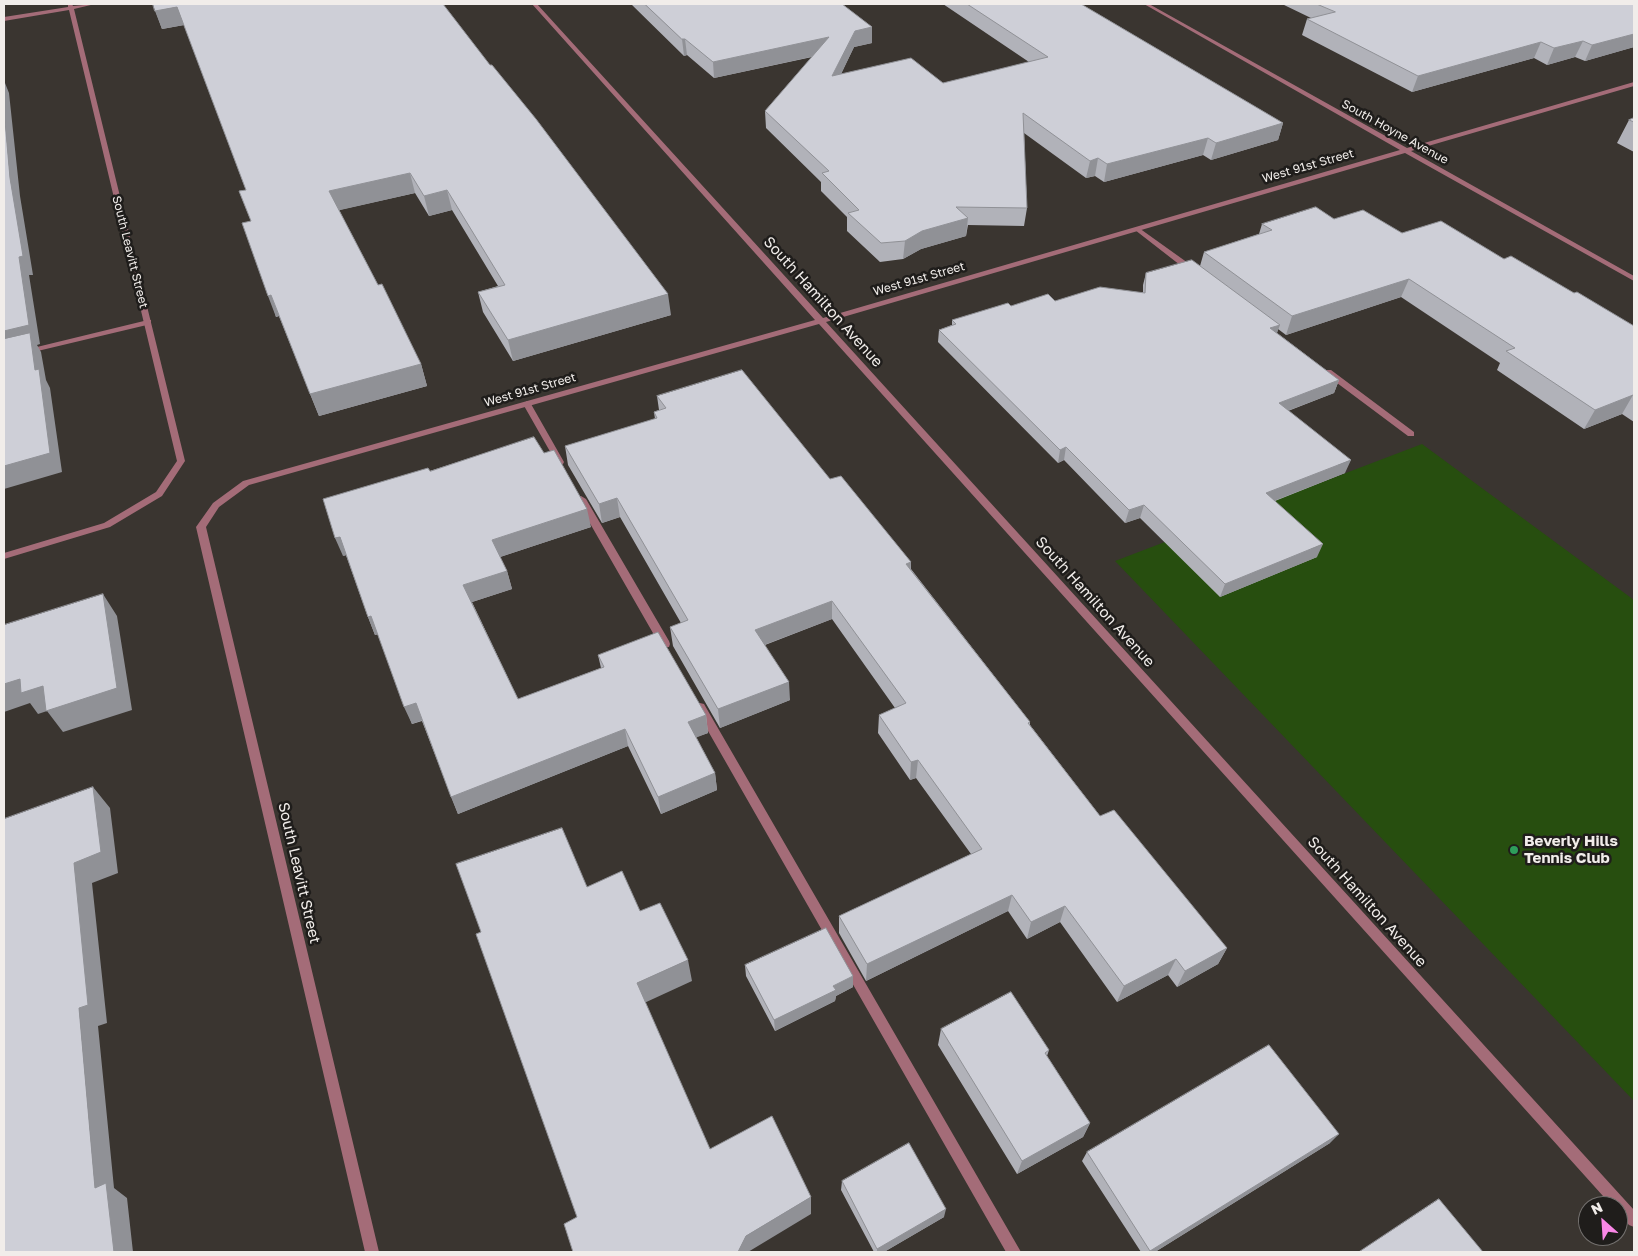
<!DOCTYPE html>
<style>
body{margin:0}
#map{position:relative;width:1638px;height:1256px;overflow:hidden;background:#3a3530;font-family:"Golos Text",sans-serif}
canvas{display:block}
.frame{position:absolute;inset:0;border:5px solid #f1edea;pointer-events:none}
.north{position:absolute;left:1578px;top:1196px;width:50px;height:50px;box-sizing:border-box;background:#1f1d1b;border:1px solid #73706e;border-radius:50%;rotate:334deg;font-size:14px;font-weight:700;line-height:20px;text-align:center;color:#f1edea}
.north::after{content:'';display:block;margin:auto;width:18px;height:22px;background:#fa87e7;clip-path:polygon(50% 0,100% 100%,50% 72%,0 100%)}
</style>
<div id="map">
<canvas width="1638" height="1256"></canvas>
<div class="frame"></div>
<div class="north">N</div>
</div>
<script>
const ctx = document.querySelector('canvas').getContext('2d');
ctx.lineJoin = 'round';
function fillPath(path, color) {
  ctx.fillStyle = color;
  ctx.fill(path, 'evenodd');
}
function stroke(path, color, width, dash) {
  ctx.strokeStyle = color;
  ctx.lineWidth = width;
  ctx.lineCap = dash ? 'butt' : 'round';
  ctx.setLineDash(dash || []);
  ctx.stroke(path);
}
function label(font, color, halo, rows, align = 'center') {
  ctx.font = font + ' "Golos Text",sans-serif';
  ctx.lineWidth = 5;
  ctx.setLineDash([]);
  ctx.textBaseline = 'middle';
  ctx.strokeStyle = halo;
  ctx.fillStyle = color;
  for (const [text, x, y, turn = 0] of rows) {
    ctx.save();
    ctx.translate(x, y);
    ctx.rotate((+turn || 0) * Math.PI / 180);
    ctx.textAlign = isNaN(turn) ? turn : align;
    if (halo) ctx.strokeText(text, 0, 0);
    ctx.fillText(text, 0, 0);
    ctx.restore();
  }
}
fillPath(new Path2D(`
 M 1422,444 L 1634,600 L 1634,1101 L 1115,561 Z`), '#274e0f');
fillPath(new Path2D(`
 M 1135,228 L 1139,228 L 1195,268 L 1195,272 L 1189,272 L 1135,230 Z
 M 148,320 L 151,320 L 151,324 L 4,359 L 4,355 Z
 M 1325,370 L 1331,370 L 1414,432 L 1414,436 L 1408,436 L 1325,374 Z
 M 527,401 L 531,404 L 564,462 L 563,464 L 557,464 L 556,462 L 523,404 Z
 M 581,496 L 586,499 L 669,641 L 670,644 L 669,647 L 661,647 L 576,499 Z
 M 700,703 L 704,704 L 1021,1252 L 1006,1252 L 696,710 L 695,707 L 696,704 Z`), '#a46c78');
fillPath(new Path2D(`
 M 68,4 L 72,4 L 73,6 L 95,4 L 74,9 L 185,461 L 162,496 L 110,527 L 4,559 L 4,553 L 104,523 L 156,492 L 177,461 L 69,10 L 4,21 L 4,17 L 68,7 Z
 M 532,4 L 537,4 L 823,318 L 1400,150 L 1144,4 L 1149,4 L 1407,148 L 1634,82 L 1634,86 L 1411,151 L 1634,276 L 1634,281 L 1405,153 L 826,322 L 1634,1210 L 1634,1227 L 1629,1225 L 1618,1213 L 1618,1206 L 1612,1206 L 819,324 L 249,485 L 219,507 L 206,527 L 379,1252 L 365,1252 L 196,527 L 213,503 L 243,481 L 815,320 Z`), '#a46c78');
fillPath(new Path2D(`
 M 153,4 L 671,315 L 513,361 L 483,312 L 478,292 L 498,286 L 452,210 L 429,216 L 415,193 L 339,210 L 378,285 L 421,364 L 427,386 L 319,416 L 279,316 L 276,317 L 251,221 L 239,191 L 246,190 L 184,25 L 162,29 Z
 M 631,4 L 842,4 L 872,27 L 872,43 L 854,47 L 841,74 L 943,83 L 1029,62 L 943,4 L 1081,4 L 1283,123 L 1278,140 L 1211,160 L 1203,155 L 1104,182 L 1095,176 L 1086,178 L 1024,133 L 1027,208 L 1024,226 L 968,225 L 966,236 L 921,249 L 903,259 L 880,262 L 847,231 L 847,217 L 821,191 L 821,182 L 766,128 L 765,111 L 812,57 L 714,78 L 687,55 L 684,56 Z
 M 1282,4 L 1634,4 L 1634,47 L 1585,61 L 1575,57 L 1547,65 L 1534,58 L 1412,92 L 1302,35 L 1307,19 L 1311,18 Z
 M 1634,118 L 1634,152 L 1617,143 L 1629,120 Z
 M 1334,219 L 1402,233 L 1504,259 L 1574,293 L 1634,326 L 1634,422 L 1622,414 L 1584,429 L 1497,370 L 1500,363 L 1401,297 L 1286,335 L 1278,329 L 1277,333 L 1339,380 L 1334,393 L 1288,411 L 1345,473 L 1275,501 L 1317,557 L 1220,597 L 1140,518 L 1125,523 L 1064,460 L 1058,463 L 938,342 L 939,330 L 952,325 L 952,320 L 1011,306 L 1055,301 L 1143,292 L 1143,285 L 1146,273 L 1200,266 L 1204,252 L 1259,234 L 1262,224 Z
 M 657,396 L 830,479 L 911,562 L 911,569 L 1030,722 L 1030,725 L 1100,816 L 1227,948 L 1218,964 L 1177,987 L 1168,975 L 1117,1002 L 1060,922 L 1027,939 L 1008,911 L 866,981 L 839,933 L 839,916 L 971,854 L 916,778 L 910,780 L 878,733 L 879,715 L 895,708 L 832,619 L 765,645 L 790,700 L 720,728 L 673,646 L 670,627 L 681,623 L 620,517 L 602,523 L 568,465 L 565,446 L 655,419 L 654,412 L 659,410 Z
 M 544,453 L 591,527 L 500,557 L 507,571 L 512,589 L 472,602 L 518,699 L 601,668 L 598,655 L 706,715 L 708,733 L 696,737 L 715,773 L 717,790 L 661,814 L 628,746 L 458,814 L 422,721 L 412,724 L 378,634 L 375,635 L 368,617 L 346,555 L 343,556 L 430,471 Z
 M 745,965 L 853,976 L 853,987 L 836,996 L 835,1001 L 775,1031 L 746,976 Z
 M 941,1029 L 1049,1050 L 1047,1056 L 1090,1123 L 1083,1137 L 1017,1174 L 938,1045 Z
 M 1330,1143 L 1155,1252 L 1141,1252 L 1082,1161 L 1087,1152 Z
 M 842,1181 L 944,1217 L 884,1252 L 874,1252 L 841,1190 Z`), '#b1b2b9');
fillPath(new Path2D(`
 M 177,7 L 184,25 L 162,29 L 155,11 Z
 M 872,27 L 872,43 L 854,47 L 832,93 L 832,76 L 855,31 Z
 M 1634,34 L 1634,47 L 1585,61 L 1592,45 Z
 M 829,37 L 829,53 L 714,78 L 713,62 Z
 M 682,39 L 685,39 L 687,55 L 684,56 Z
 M 1583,41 L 1575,57 L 1547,65 L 1554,48 Z
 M 1541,42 L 1534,58 L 1412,92 L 1418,76 Z
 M 4,77 L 5,83 L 9,93 L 20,196 L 33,275 L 29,275 L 40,344 L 37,345 L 41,352 L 46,380 L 50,388 L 62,472 L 4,489 L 4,331 L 19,257 L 10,178 L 4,109 Z
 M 1283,123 L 1278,140 L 1211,160 L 1216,143 Z
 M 1208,138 L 1203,155 L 1104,182 L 1107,164 Z
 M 1098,158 L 1095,176 L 1086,178 L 1090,161 Z
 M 410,173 L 415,193 L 336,211 L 329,191 Z
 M 447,190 L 452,210 L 429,216 L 424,196 Z
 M 968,218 L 966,236 L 921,249 L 903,259 L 905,241 L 922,231 Z
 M 1409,279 L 1401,297 L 1286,335 L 1292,316 Z
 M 668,294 L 671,315 L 513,361 L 508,340 Z
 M 271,295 L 279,316 L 276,317 L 268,296 Z
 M 1280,325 L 1275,338 L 1270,328 Z
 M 421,364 L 427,386 L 319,416 L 310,394 Z
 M 1339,380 L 1334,393 L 1274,416 L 1279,403 Z
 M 1633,395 L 1622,414 L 1584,429 L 1595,410 Z
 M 1066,447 L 1064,460 L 1058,463 L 1060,450 Z
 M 1351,460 L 1345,473 L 1261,506 L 1266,493 Z
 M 617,498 L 620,517 L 602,523 L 599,504 Z
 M 1144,505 L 1140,518 L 1125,523 L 1129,510 Z
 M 587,509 L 591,527 L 497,558 L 492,540 Z
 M 340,537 L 347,555 L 343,556 L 335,538 Z
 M 1323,544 L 1317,557 L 1220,597 L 1225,584 Z
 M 911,562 L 910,581 L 906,564 Z
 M 507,571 L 512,589 L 469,603 L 463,585 Z
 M 103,594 L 117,616 L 132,710 L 63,732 L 47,711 L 38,714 L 30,703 L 4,712 L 4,684 Z
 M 832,601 L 832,619 L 756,648 L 755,630 Z
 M 371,616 L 379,634 L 375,635 L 368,617 Z
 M 789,682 L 790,700 L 720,728 L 718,709 Z
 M 416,703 L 423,720 L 412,724 L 404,707 Z
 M 706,715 L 708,733 L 690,740 L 688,722 Z
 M 625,729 L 628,746 L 458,814 L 451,797 Z
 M 918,760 L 916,778 L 910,780 L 911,762 Z
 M 715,773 L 717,790 L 661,814 L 658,797 Z
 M 93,787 L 110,808 L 118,873 L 92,883 L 107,1023 L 98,1026 L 114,1188 L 127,1198 L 133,1252 L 114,1252 L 95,1188 L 79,1008 L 74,863 Z
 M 1012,895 L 1008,911 L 866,981 L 867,964 Z
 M 1065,906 L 1060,922 L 1027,939 L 1031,922 Z
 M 1227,948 L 1218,964 L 1177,987 L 1185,971 Z
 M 1176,959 L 1168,975 L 1117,1002 L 1124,986 Z
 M 688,960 L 692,981 L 642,1004 L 637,983 Z
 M 853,976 L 853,987 L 836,996 L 835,1001 L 775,1031 L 774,1020 L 833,986 Z
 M 1090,1123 L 1083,1137 L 1017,1174 L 1022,1161 Z
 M 1339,1134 L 1330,1143 L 1155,1252 L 1149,1252 L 1150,1251 Z
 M 811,1197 L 811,1214 L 748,1252 L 738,1252 L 746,1236 Z
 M 946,1209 L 944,1217 L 884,1252 L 877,1252 L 877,1249 Z`), '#909196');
const building = new Path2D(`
 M 153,4 L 443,4 L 490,65 L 492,65 L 536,119 L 668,294 L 508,340 L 478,292 L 505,285 L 447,190 L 424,196 L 410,173 L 329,191 L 378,285 L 382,284 L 421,364 L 310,394 L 271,295 L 268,296 L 242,223 L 251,221 L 239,191 L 246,190 L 177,7 L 155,11 Z
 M 645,4 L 842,4 L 872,27 L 855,31 L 832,76 L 911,58 L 943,83 L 1048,57 L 967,4 L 1081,4 L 1283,123 L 1216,143 L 1208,138 L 1107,164 L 1098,158 L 1090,161 L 1023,113 L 1027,208 L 956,207 L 968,218 L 922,231 L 905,241 L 881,243 L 848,213 L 859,210 L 822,173 L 829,171 L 765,111 L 829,37 L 713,62 L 685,39 L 682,39 Z
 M 1317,4 L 1634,4 L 1634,34 L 1592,45 L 1583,41 L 1554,48 L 1541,42 L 1418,76 L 1307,19 L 1335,12 Z
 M 4,109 L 10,178 L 23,256 L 19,257 L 29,325 L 4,331 Z
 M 1634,118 L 1634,122 L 1629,120 Z
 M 1316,207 L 1334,219 L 1363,210 L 1402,233 L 1441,221 L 1504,259 L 1511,256 L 1574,293 L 1577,292 L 1634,326 L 1634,396 L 1633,395 L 1595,410 L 1506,351 L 1515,348 L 1409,279 L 1292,316 L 1204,252 L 1272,230 L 1262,224 Z
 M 1192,260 L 1280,325 L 1270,328 L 1339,380 L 1279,403 L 1351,460 L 1266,493 L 1323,544 L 1225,584 L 1144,505 L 1129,510 L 1066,447 L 1060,450 L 939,330 L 956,324 L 952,320 L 1008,303 L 1011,306 L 1048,294 L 1055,301 L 1100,287 L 1145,293 L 1146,273 Z
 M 30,333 L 35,370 L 39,369 L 50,453 L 4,466 L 4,339 Z
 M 742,370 L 830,479 L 841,476 L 911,562 L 906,564 L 1030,722 L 1028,723 L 1100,816 L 1114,810 L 1227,948 L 1185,971 L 1176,959 L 1124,986 L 1065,906 L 1031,922 L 1012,895 L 867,964 L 839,916 L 982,849 L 918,760 L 911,762 L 879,715 L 906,703 L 832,601 L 755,630 L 789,682 L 718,709 L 670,627 L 688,620 L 617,498 L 599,504 L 565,446 L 657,418 L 654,412 L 666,408 L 657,396 Z
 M 534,437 L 544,453 L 554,450 L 587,509 L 492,540 L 507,571 L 463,585 L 518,699 L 604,667 L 598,655 L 658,632 L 706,715 L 688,722 L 715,773 L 658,797 L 625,729 L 451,797 L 416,703 L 404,707 L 371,616 L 368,617 L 340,537 L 335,538 L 323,499 L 428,468 L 430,471 Z
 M 103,594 L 117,688 L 46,711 L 43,686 L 21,693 L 20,679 L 4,684 L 4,625 Z
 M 93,787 L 101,852 L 74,863 L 88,1005 L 79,1008 L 95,1188 L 106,1183 L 114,1252 L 4,1252 L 4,819 Z
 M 562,828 L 587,887 L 622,871 L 640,911 L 660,903 L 688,960 L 637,983 L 710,1149 L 772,1116 L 811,1197 L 746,1236 L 738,1252 L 573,1252 L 564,1224 L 577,1217 L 476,934 L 481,932 L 456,864 Z
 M 826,928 L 853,976 L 833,986 L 836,990 L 774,1020 L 745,965 Z
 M 1011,992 L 1049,1050 L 1045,1053 L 1090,1123 L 1022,1161 L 941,1029 Z
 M 1269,1045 L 1339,1134 L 1150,1251 L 1087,1152 Z
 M 909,1143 L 946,1209 L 877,1249 L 842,1181 Z
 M 1439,1199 L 1483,1252 L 1359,1252 Z`);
fillPath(building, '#cecfd7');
stroke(building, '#909196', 1);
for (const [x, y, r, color] of [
 [1514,850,5,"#2e9e5b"]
]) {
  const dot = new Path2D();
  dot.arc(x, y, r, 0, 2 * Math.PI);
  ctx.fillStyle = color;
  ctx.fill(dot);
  stroke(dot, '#1f1d1b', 2);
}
label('12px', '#f1edea', '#1f1d1b', [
 ["South Hoyne Avenue",1395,132,29],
 ["West 91st Street",1308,166,-16],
 ["South Leavitt Street",130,252,76],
 ["West 91st Street",919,279,-16],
 ["West 91st Street",530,390,-16]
]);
label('15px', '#f1edea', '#1f1d1b', [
 ["South Hamilton Avenue",823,302,48],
 ["South Hamilton Avenue",1095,602,48],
 ["South Leavitt Street",299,873,77],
 ["South Hamilton Avenue",1367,902,48]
]);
label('bold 15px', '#f1edea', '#1f1d1b', [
 ["Beverly Hills",1524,841],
 ["Tennis Club",1524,858]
], 'left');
</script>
